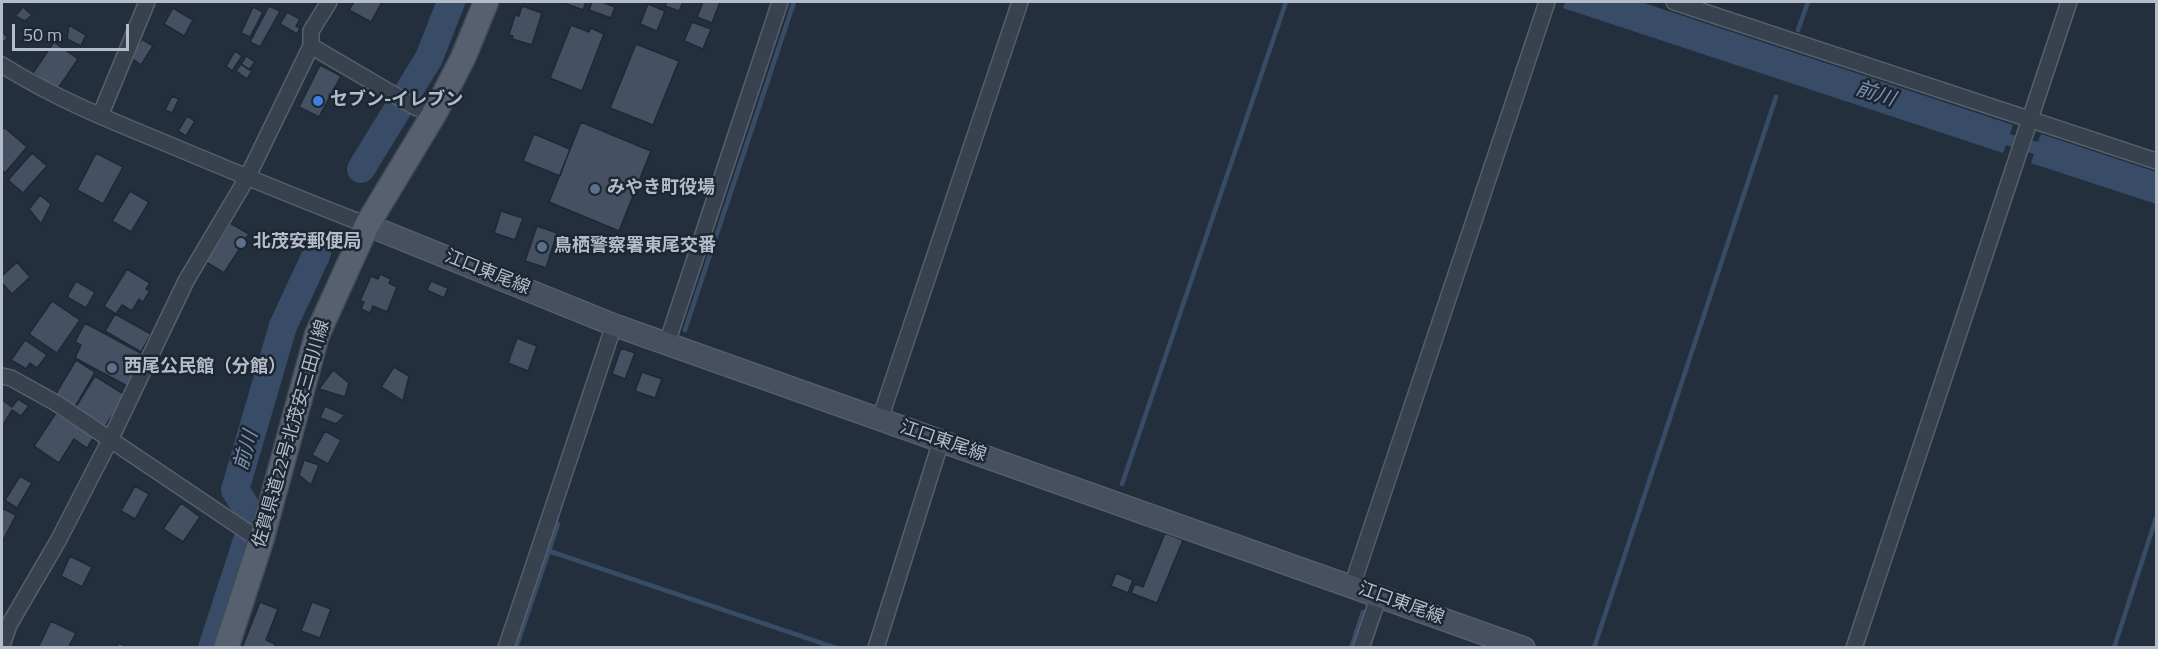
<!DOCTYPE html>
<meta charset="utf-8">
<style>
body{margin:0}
#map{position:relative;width:2158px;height:649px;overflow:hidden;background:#242f3e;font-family:"Titillium Web",sans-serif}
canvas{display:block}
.frame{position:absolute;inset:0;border:3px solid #b4bcc9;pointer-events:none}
.scale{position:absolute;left:12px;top:24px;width:117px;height:27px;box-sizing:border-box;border:3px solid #b4bcc9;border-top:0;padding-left:8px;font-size:18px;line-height:21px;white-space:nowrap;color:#b4bcc9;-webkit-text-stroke:4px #1d2633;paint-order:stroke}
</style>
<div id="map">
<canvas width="2158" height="649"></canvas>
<div class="frame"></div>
<div class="scale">50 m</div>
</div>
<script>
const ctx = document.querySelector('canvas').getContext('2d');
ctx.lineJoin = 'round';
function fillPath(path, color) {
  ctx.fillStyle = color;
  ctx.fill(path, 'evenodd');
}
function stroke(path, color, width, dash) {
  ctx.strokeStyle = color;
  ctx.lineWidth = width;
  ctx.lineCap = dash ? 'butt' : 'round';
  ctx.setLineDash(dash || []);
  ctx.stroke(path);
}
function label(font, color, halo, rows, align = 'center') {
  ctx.font = font + ' "Titillium Web","Noto Sans JP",sans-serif';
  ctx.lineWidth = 5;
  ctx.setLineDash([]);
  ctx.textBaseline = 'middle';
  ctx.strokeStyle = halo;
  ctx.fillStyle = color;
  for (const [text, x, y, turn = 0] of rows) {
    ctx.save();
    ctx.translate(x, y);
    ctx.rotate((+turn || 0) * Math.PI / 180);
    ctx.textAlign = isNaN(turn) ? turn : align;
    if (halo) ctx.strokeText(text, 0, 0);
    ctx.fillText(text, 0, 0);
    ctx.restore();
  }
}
fillPath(new Path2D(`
 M 1565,2 L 1641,2 L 2013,125 L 2010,134 L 2038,142 L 2041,134 L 2156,172 L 2156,204 L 2031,163 L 2034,154 L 2006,145 L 2003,153 L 1563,8 Z`), '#394c67');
stroke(new Path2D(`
 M 1798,30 L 1808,2
 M 685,330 L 794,2
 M 1122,484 L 1286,2
 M 558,524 L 549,551 L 836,648
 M 516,648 L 549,551
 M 1351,648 L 1363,612
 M 1594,648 L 1776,97
 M 2114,648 L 2156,518`), '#394c67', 4.5);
stroke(new Path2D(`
 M 361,169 L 429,58 L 451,2
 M 212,648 L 254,519 L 235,490 L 283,326 L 317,253`), '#394c67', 28);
const building = new Path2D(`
 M 354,2 L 382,2 L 371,22 L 349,10 Z
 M 561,2 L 586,2 L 583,10 Z
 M 592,2 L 602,2 L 615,7 L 611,18 L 589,10 Z
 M 667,2 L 683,2 L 679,11 L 665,6 Z
 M 703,2 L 720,2 L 712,23 L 697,17 Z
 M 648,4 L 665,11 L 657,31 L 640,24 Z
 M 269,6 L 280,11 L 260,47 L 250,42 Z
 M 522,6 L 542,13 L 532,45 L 512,39 L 513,36 L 509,35 L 515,15 L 519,16 Z
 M 23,7 L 32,15 L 25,21 L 15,16 Z
 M 253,7 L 263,12 L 250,37 L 241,33 Z
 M 173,8 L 193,20 L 184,36 L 164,24 Z
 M 287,12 L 300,19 L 296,26 L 300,28 L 297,34 L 280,24 Z
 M 692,22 L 711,29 L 703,49 L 684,41 Z
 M 69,25 L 86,35 L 81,46 L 67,39 Z
 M 571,25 L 589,32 L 591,28 L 604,34 L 582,91 L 550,78 Z
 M 2,31 L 8,38 L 2,43 Z
 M 142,39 L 153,46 L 141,65 L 130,57 Z
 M 54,42 L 78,59 L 57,90 L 33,73 Z
 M 636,44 L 679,61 L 653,125 L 610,108 Z
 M 235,51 L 242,56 L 232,71 L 226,66 Z
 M 246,56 L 255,62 L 249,70 L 241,64 Z
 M 241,64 L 252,71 L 247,79 L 236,71 Z
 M 320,65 L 341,76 L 319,117 L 299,107 Z
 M 172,96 L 179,99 L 172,113 L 165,110 Z
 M 187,116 L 195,121 L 186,136 L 178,131 Z
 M 581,122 L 651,151 L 619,231 L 549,202 Z
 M 4,127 L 27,147 L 5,173 L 2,170 L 2,130 Z
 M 534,134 L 570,149 L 560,176 L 523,161 Z
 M 32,153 L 47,166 L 23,193 L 8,180 Z
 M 96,153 L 123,167 L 103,204 L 77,190 Z
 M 130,191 L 149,202 L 131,232 L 112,221 Z
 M 40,195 L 51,204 L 41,224 L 29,209 Z
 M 501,211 L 523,218 L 515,240 L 494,233 Z
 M 230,223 L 249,234 L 224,273 L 206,262 Z
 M 537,226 L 557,233 L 546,268 L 525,261 Z
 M 17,262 L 30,277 L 12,294 L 2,283 L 2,276 Z
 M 127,269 L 150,283 L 146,289 L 150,291 L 143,302 L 139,299 L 132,311 L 122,305 L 116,314 L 104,306 Z
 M 380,274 L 391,279 L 389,283 L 397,287 L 387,312 L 373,306 L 370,313 L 361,309 L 364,302 L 360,301 L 371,276 L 378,279 Z
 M 76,281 L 95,292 L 86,308 L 67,297 Z
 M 431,281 L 448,288 L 444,298 L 427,290 Z
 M 52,301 L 80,320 L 57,353 L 29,334 Z
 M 115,314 L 151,334 L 141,352 L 105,331 Z
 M 85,323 L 146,356 L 129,387 L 75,358 L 81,345 L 75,342 Z
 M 517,338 L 537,346 L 528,371 L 508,363 Z
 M 25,340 L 47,355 L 37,368 L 30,363 L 26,369 L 11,360 Z
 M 621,348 L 635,353 L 625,379 L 612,374 Z
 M 76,360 L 95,372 L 75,407 L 55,395 Z
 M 394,367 L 409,376 L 403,401 L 381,387 Z
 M 333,370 L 349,383 L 345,397 L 319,389 Z
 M 642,372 L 662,379 L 655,398 L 635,391 Z
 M 95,376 L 125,395 L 105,427 L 75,408 Z
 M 18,399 L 29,406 L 21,416 L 12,410 L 2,427 L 2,400 L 12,407 Z
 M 325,406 L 345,415 L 336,424 L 320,418 Z
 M 56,413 L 94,437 L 87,448 L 74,439 L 59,463 L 34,446 Z
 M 325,431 L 341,440 L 328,464 L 312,455 Z
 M 304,460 L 319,465 L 311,485 L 299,475 Z
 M 20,476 L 32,483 L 17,508 L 5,500 Z
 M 135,486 L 149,494 L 135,519 L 121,511 Z
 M 181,503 L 200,517 L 183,542 L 163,529 Z
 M 2,508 L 16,515 L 2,542 Z
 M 1165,533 L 1183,540 L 1157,603 L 1131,593 L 1135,584 L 1143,587 Z
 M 70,556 L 92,567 L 82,587 L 61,576 Z
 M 1116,573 L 1133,580 L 1128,593 L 1111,586 Z
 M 260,602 L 278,609 L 266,640 L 275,644 L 274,648 L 242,648 Z
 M 312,602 L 331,609 L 320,638 L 301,631 Z
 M 51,621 L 76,633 L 68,648 L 38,648 Z
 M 118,643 L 132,648 L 117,648 Z`);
fillPath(building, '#455162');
stroke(building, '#1f2835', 1.5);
const minor = new Path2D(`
 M 1674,2 L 2156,161
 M 311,46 L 415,107 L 434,114
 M 2,65 C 51,96 104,118 158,140 C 227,169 297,198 367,225
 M 100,116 L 147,2
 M 667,343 L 780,2
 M 2,376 L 11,378 L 56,403 L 261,541
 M 880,419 L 1020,2
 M 1352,586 L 1547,2
 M 2,645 L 9,625 L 58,541 L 110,440 L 186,281 L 247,178 L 311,46 L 311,31 L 329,2
 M 506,648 L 614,325
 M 876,648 L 941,441
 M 1361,648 L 1379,596
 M 1854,648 L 2069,2`);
const secondary = new Path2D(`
 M 367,225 L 614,325 L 1524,648`);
const primary = new Path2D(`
 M 226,648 L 261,541 L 317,335 L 367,225 L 434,114 L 463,58 L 486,2`);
stroke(minor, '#565f6c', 18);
stroke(secondary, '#565f6c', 24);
stroke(primary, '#414a57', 27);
stroke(minor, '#38414e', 15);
stroke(secondary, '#465061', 21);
stroke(primary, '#56606e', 24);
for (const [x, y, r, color] of [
 [318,101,6,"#3f7fe0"],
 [595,189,6,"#5c6f8a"],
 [241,243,6,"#5c6f8a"],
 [542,247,6,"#5c6f8a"],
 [112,368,6,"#5c6f8a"]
]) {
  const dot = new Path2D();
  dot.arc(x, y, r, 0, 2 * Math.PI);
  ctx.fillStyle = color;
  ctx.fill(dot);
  stroke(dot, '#1d2633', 2);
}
label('bold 18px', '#b4bcc9', '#1d2633', [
 ["セブン-イレブン",330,101],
 ["みやき町役場",607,189],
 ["北茂安郵便局",253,243],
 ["鳥栖警察署東尾交番",554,247],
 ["西尾公民館（分館）",124,368]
], 'left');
label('18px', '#b4bcc9', '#1d2633', [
 ["江口東尾線",487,273,22],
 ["佐賀県道22号北茂安三田川線",292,434,-74],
 ["江口東尾線",943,442,19],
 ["江口東尾線",1401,604,20]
]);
label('italic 20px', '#7c92b1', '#1d2633', [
 ["前川",1875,95,18],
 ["前川",247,451,-74]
]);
</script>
